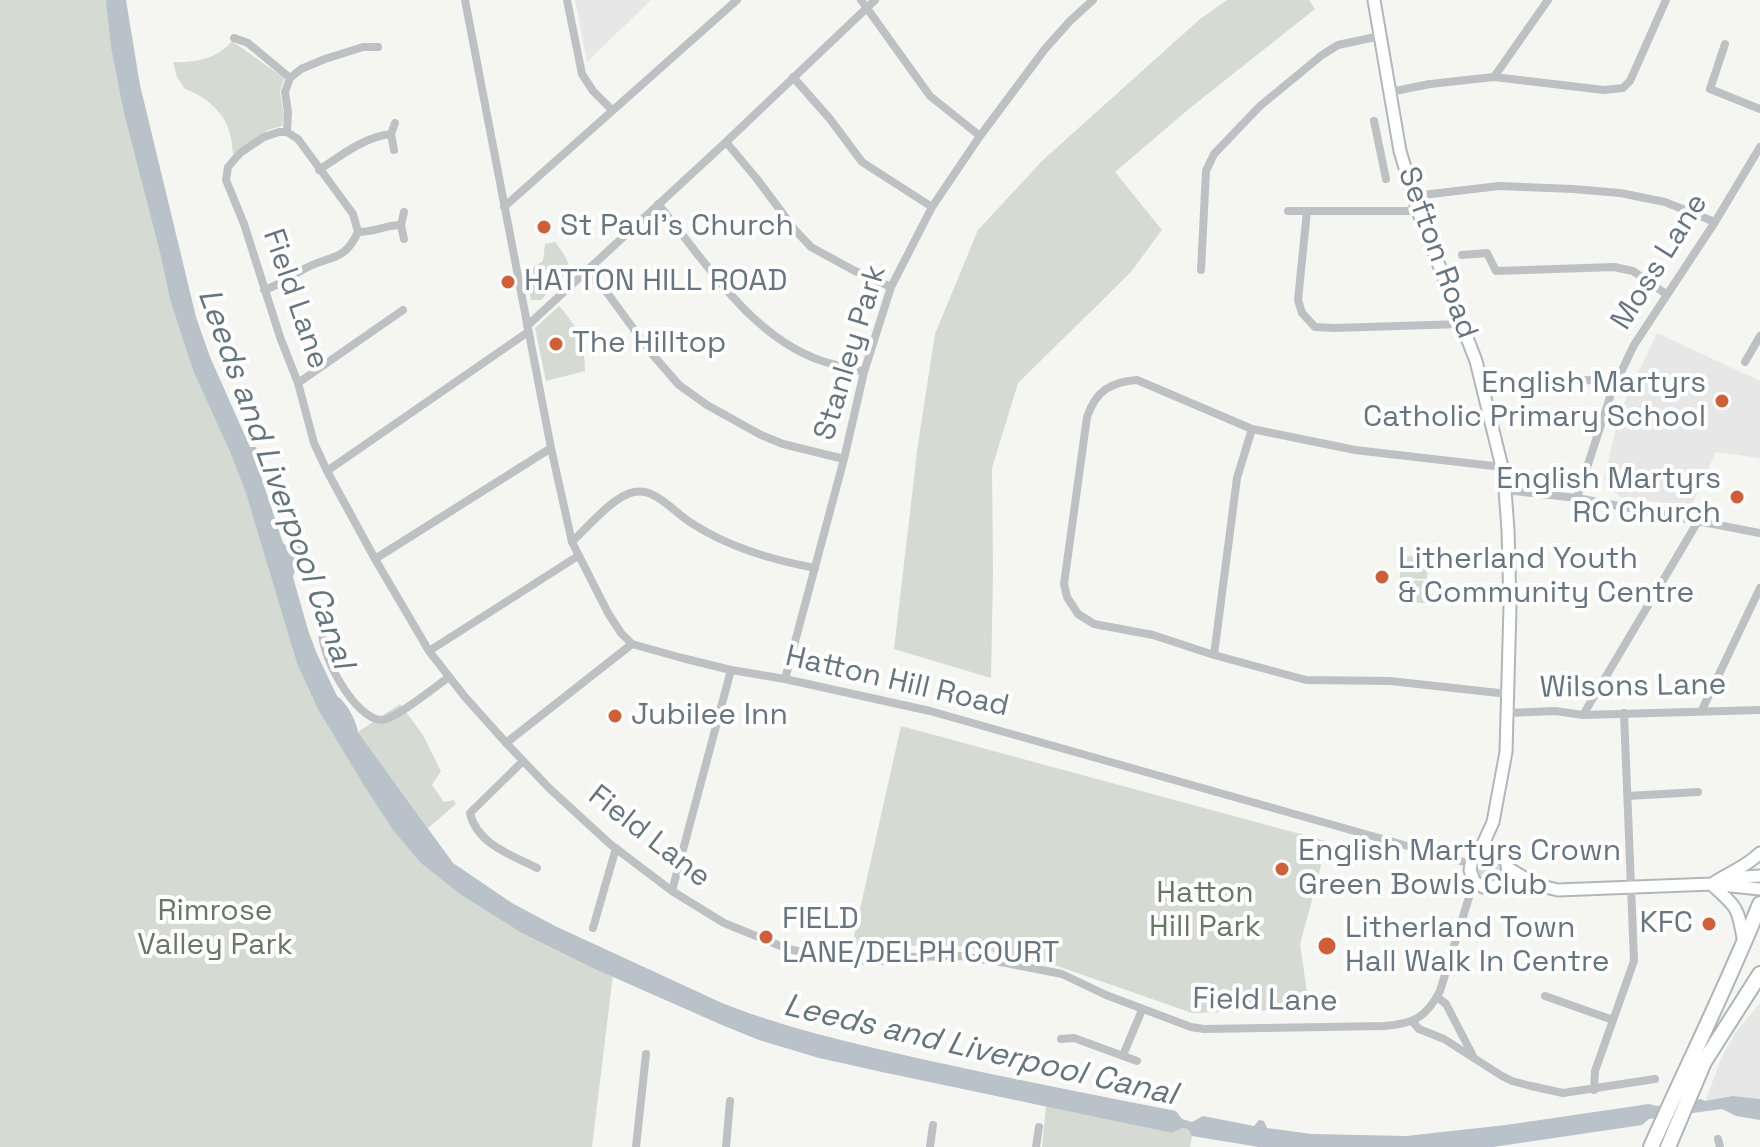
<!DOCTYPE html>
<style>
body{margin:0}
canvas{display:block;background:#f5f5f2}
</style>
<canvas width="1760" height="1147"></canvas>
<script>
const ctx = document.querySelector('canvas').getContext('2d');
ctx.lineJoin = 'round';
function fillPath(path, color) {
  ctx.fillStyle = color;
  ctx.fill(path, 'evenodd');
}
function stroke(path, color, width, dash) {
  ctx.strokeStyle = color;
  ctx.lineWidth = width;
  ctx.lineCap = dash ? 'butt' : 'round';
  ctx.setLineDash(dash || []);
  ctx.stroke(path);
}
function label(font, color, halo, rows, align = 'center') {
  ctx.font = font + ' "Space Grotesk",sans-serif';
  ctx.lineWidth = 8;
  ctx.setLineDash([]);
  ctx.textBaseline = 'middle';
  ctx.strokeStyle = halo;
  ctx.fillStyle = color;
  for (const [text, x, y, turn = 0] of rows) {
    ctx.save();
    ctx.translate(x, y);
    ctx.rotate((+turn || 0) * Math.PI / 180);
    ctx.textAlign = isNaN(turn) ? turn : align;
    if (halo) ctx.strokeText(text, 0, 0);
    ctx.fillText(text, 0, 0);
    ctx.restore();
  }
}
fillPath(new Path2D(`
 M 575,0 L 651,0 L 587,62 Z
 M 1657,333 L 1760,381 L 1760,458 L 1716,452 L 1691,506 L 1623,498 L 1610,490 L 1604,479 L 1620,411 Z
 M 1760,1003 L 1760,1099 L 1733,1096 L 1705,1102 L 1721,1059 L 1735,1033 Z`), '#e6e7e6');
fillPath(new Path2D(`
 M 0,0 L 117,0 L 164,226 L 309,666 L 434,860 L 614,966 L 592,1147 L 0,1147 Z
 M 1227,0 L 1309,0 L 1315,9 L 1190,108 L 1115,172 L 1162,230 L 1130,273 L 1018,383 L 992,468 L 993,573 L 991,678 L 894,649 L 918,444 L 935,334 L 978,230 L 1043,160 L 1200,19 Z
 M 232,41 L 284,78 L 280,92 L 284,116 L 282,126 L 268,130 L 233,154 C 232,147 232,140 230,134 C 225,112 205,96 185,89 L 177,77 L 173,62 C 195,63 217,59 232,41 Z
 M 555,242 C 561,250 569,259 569,270 L 541,300 L 531,300 L 525,273 L 543,261 L 545,244 Z
 M 559,306 C 577,325 585,345 585,371 L 546,381 L 535,328 Z
 M 1400,556 L 1428,557 L 1427,579 L 1400,578 Z
 M 1400,580 L 1428,581 L 1427,603 L 1399,602 Z
 M 400,704 L 423,735 L 441,771 L 432,785 L 444,802 L 454,800 L 456,804 L 428,828 L 358,732 Z
 M 901,726 L 1326,841 L 1318,878 L 1300,944 L 1309,1006 L 1280,1010 L 1192,1013 L 1046,962 L 958,946 L 852,945 Z
 M1476 869a13 13 0 1 1 26 0a13 13 0 1 1-26 0Z
 M 1046,1106 L 1172,1133 L 1181,1128 L 1188,1129 L 1192,1136 L 1190,1147 L 1042,1147 Z`), '#d5dad2');
fillPath(new Path2D(`
 M 106,0 L 126,0 L 140,85 L 196,317 L 210,357 L 250,447 L 256,447 L 260,460 L 257,464 L 283,543 L 285,545 L 297,542 L 304,543 L 308,554 L 295,570 L 293,577 L 308,630 L 317,654 L 337,696 C 347,703 356,720 358,732 L 453,863 L 512,903 L 555,926 L 722,1003 C 785,1028 851,1043 917,1058 C 1003,1077 1089,1094 1176,1111 L 1182,1119 L 1192,1122 L 1203,1116 L 1254,1126 L 1259,1120 L 1264,1121 L 1267,1128 L 1312,1134 L 1406,1136 L 1506,1125 L 1649,1104 L 1657,1106 L 1701,1099 L 1705,1101 L 1733,1096 L 1760,1099 L 1760,1120 L 1736,1116 L 1722,1109 L 1649,1119 L 1642,1125 L 1493,1147 L 1259,1147 L 1192,1136 L 1188,1129 L 1182,1128 L 1172,1133 L 882,1072 L 819,1058 L 759,1040 L 722,1025 L 595,969 L 522,933 L 460,894 L 421,863 L 393,830 L 365,787 L 318,709 L 297,663 L 246,493 L 232,456 L 193,370 L 170,299 L 160,252 L 124,113 L 111,47 Z`), '#b9c2c8');
const secondary = new Path2D(`
 M 1374,0 L 1400,151 L 1418,211 L 1476,361 L 1502,467 L 1505,490 L 1508,530 L 1510,607 L 1506,752 L 1493,822 L 1479,853 L 1472,860 L 1470,870 L 1474,881 L 1483,887 L 1511,885 L 1537,885 L 1558,890 L 1712,884 L 1760,889
 M 1479,853 C 1489,848 1498,850 1505,859 C 1510,869 1508,878 1499,885
 M 1508,868 L 1536,885
 M 1724,882 L 1743,877 L 1760,876
 M 1712,884 C 1728,873 1746,867 1760,853
 M 1712,885 C 1739,909 1738,908 1744,944`);
const highway = new Path2D(`
 M 1651,1147 C 1687,1066 1727,986 1760,904
 M 1668,1147 L 1704,1062 L 1760,974`);
stroke(secondary, '#b2b6ba', 15);
stroke(highway, '#b0b4b7', 18);
stroke(new Path2D(`
 M 465,0 L 551,448 L 572,542 L 608,613 L 621,633 L 632,644 L 682,658 L 731,670 L 785,679 L 930,711 L 1471,864
 M 567,0 L 582,74 L 593,91 L 612,110
 M 861,0 L 930,96 L 980,136
 M 234,38 L 248,43 L 290,78
 M 1725,44 L 1710,89 L 1760,109
 M 793,77 L 830,119 L 862,162 L 932,207
 M 1494,77 L 1548,0
 M 1390,92 L 1430,84 L 1494,77 L 1604,90 L 1623,88 L 1630,81 L 1666,0
 M 1374,121 L 1386,179
 M 287,132 L 288,112 L 285,92 L 290,78 L 301,69 L 325,59 L 363,47 L 378,47
 M 726,142 L 757,179 L 795,230 L 811,247 L 853,270 L 891,287
 M 394,150 L 391,134 L 395,123
 M 319,170 C 340,156 366,136 391,134
 M 1414,196 L 1499,186 L 1573,189 L 1620,193 L 1665,202 L 1715,222
 M 658,204 C 705,260 749,336 822,361 C 835,365 850,368 864,372
 M 504,207 L 737,0
 M 1288,211 L 1418,211
 M 1307,211 L 1298,300 L 1302,313 L 1315,327 L 1334,328 L 1462,324
 M 358,232 C 375,232 386,225 401,225
 M 404,239 L 401,225 L 404,212
 M 1462,255 L 1487,253 L 1496,271 L 1614,267 L 1633,271 L 1666,294
 M 1201,270 L 1206,171 L 1214,154 L 1260,106 L 1322,55 L 1338,45 L 1380,36
 M 586,272 L 608,294 L 652,354 L 679,385 L 707,405 L 761,435 L 783,444 L 844,459
 M 264,290 C 280,285 291,276 306,268 C 331,255 344,262 358,232 L 353,214 L 298,139 L 287,132 L 279,132 L 264,137 L 240,153 L 228,167 L 226,180 L 244,224 L 280,337 L 298,383 L 314,443 L 327,471 L 375,559 L 429,651 L 465,697 L 508,745 L 549,788 L 610,844 L 672,891 L 724,923 L 788,949 L 847,961 L 890,961 L 907,957 L 960,956 L 1006,963 L 1062,974 L 1106,995 L 1191,1027 L 1204,1029 L 1384,1026 C 1413,1024 1426,1018 1440,991 L 1474,881
 M 527,326 L 726,142 L 875,0
 M 1745,362 L 1760,336
 M 1532,381 L 1594,380 L 1612,391
 M 298,383 L 403,310
 M 1502,467 L 1355,450 L 1252,429 L 1137,380 C 1110,382 1096,391 1087,417 L 1064,584 L 1067,597 L 1078,614 L 1094,624 L 1153,635 L 1214,655 L 1306,680 L 1390,681 L 1508,694
 M 327,471 L 528,332
 M 1505,490 L 1577,498 L 1760,533
 M 1577,498 L 1612,391 L 1634,345 L 1715,222 L 1760,147
 M 572,542 C 587,528 613,496 634,492 C 657,488 675,514 693,524 C 730,548 772,560 815,568
 M 375,559 L 551,448
 M 329,616 C 327,619 323,624 323,627 C 317,651 355,720 382,720 C 396,719 436,686 449,677
 M 429,651 L 578,556
 M 1214,655 L 1237,478 L 1252,429
 M 785,679 L 844,459 L 864,372 L 891,287 L 932,207 L 980,136 L 1045,49 L 1070,21 L 1093,0
 M 1702,710 L 1760,588
 M 1507,713 L 1555,711 L 1583,715 L 1760,710
 M 1583,715 L 1697,523
 M 506,743 L 632,644
 M 523,761 L 470,813 C 477,844 511,855 537,868
 M 1628,796 L 1698,792
 M 672,891 L 731,670
 M 593,928 L 616,848
 M 1545,996 L 1613,1020
 M 1437,997 L 1446,1004 L 1472,1054
 M 1412,1021 L 1419,1029 L 1444,1039 L 1502,1076 L 1512,1081 L 1531,1086 L 1563,1093 L 1655,1079
 M 1061,1039 L 1074,1038 L 1137,1061
 M 1123,1055 L 1142,1010
 M 1594,1090 L 1595,1071 L 1634,961 L 1624,713
 M 1718,1139 L 1720,1147
 M 636,1147 L 646,1054
 M 726,1147 L 730,1101
 M 930,1147 L 933,1125
 M 1036,1147 L 1039,1127`), '#bdc1c4', 8);
stroke(secondary, '#fff', 11);
stroke(highway, '#fff', 14);
for (const [x, y, r, color] of [
 [544,227,8,"#d25e35"],
 [508,282,8,"#d25e35"],
 [556,344,8,"#d25e35"],
 [1722,401,8,"#d25e35"],
 [1737,497,8,"#d25e35"],
 [1382,577,8,"#d25e35"],
 [615,716,8,"#d25e35"],
 [1282,869,8,"#d25e35"],
 [1709,924,8,"#d25e35"],
 [766,937,8,"#d25e35"],
 [1327,946,10,"#d25e35"]
]) {
  const dot = new Path2D();
  dot.arc(x, y, r, 0, 2 * Math.PI);
  ctx.fillStyle = color;
  ctx.fill(dot);
  stroke(dot, '#fff', 3);
}
label('30px', '#677580', '#fff', [
 ["St Paul's Church",560,227],
 ["HATTON HILL ROAD",524,282],
 ["The Hilltop",572,344],
 ["English Martyrs",1706,384,"right"],
 ["Catholic Primary School",1706,418,"right"],
 ["English Martyrs",1721,480,"right"],
 ["RC Church",1721,514,"right"],
 ["Litherland Youth",1398,560],
 ["& Community Centre",1398,594],
 ["Jubilee Inn",631,716],
 ["English Martyrs Crown",1298,852],
 ["Green Bowls Club",1298,886],
 ["FIELD",782,920],
 ["LANE/DELPH COURT",782,954],
 ["KFC",1693,924,"right"],
 ["Litherland Town",1345,929],
 ["Hall Walk In Centre",1345,963]
], 'left');
label('30px', '#677580', '#fff', [
 ["Sefton Road",1437,253,70],
 ["Moss Lane",1660,262,-58],
 ["Field Lane",295,299,71],
 ["Stanley Park",851,353,-73],
 ["Hatton Hill Road",897,682,13],
 ["Wilsons Lane",1633,687,-1],
 ["Field Lane",649,837,38],
 ["Field Lane",1265,1001,1]
]);
label('30px', '#697865', '#fff', [
 ["Hatton",1205,894],
 ["Hill Park",1205,928],
 ["Rimrose",215,912],
 ["Valley Park",215,946]
]);
label('italic 32px', '#63757d', '#fff', [
 ["Leeds and Liverpool Canal",275,479,70],
 ["Leeds and Liverpool Canal",980,1051,13]
]);
</script>
